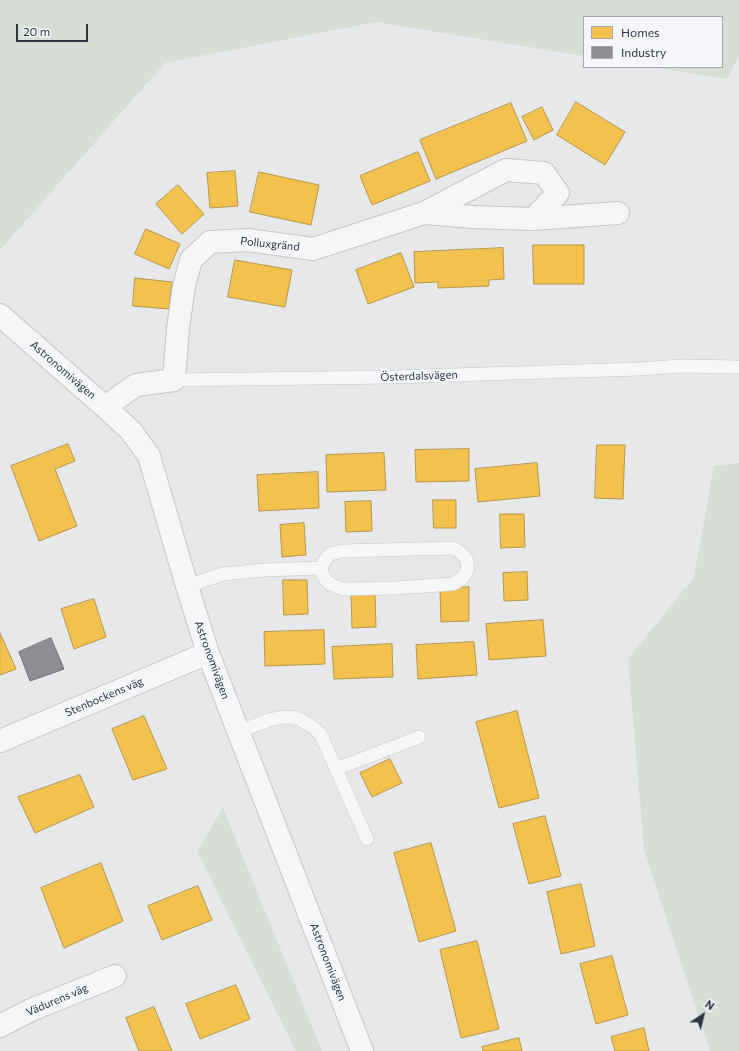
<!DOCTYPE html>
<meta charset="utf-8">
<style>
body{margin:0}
#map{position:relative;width:739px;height:1051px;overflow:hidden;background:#e6e8ea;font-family:Commissioner,sans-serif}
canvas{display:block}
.legend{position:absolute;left:583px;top:16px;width:140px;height:52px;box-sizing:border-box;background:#f4f6f9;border:1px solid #a4a8b1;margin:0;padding:5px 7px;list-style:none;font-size:12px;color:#2b3445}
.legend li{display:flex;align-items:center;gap:8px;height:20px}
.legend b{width:20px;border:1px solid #a4a8b1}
.north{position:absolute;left:683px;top:995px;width:40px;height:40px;-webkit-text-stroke:3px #f4f6f9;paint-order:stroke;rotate:35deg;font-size:11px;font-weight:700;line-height:16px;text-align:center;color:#2b3445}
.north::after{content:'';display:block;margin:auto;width:14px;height:18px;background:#2b3445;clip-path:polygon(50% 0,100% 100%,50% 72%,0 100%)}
.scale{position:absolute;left:16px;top:24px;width:72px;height:18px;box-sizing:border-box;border:2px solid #2b3445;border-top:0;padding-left:5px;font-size:12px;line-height:14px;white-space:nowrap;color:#2b3445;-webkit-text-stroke:3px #f4f6f9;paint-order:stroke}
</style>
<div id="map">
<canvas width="739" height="1051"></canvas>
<ul class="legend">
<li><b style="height:11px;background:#f2c14e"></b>Homes</li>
<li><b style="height:11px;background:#8d8d92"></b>Industry</li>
</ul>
<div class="north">N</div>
<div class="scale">20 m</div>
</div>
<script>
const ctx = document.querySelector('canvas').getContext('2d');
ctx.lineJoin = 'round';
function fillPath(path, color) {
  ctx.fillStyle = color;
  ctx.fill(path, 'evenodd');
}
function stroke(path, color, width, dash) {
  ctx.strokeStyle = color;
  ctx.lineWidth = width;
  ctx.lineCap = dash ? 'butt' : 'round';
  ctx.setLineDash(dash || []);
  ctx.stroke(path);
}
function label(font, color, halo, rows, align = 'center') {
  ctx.font = font + ' Commissioner,sans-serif';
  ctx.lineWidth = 4;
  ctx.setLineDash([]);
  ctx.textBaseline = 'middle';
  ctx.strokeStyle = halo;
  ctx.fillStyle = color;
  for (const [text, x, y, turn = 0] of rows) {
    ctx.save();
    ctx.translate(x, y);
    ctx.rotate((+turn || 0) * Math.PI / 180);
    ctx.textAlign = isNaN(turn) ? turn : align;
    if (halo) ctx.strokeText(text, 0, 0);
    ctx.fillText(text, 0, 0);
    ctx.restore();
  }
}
fillPath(new Path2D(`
 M 0,0 L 739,0 L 739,56 L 727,79 L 651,67 L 722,67 L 722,17 L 584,17 L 584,56 L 376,22 L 165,63 L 0,250 Z
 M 739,463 L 739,1051 L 710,1051 L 644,850 L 628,659 L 694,577 L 714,466 Z
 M 223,808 L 322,1051 L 296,1051 L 197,851 Z`), '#d6ded6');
const homes = new Path2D(`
 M 576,102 L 625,132 L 605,165 L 557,135 Z
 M 511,103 L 527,141 L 436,179 L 420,140 Z
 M 542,107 L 553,130 L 534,140 L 522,117 Z
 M 418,152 L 430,181 L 372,205 L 360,176 Z
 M 235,171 L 238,206 L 210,208 L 207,173 Z
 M 259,172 L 319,185 L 311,225 L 250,212 Z
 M 178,185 L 204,214 L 182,234 L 156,204 Z
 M 146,229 L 180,244 L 169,269 L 135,254 Z
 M 533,245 L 584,245 L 584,284 L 534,284 Z
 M 503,248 L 504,279 L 489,280 L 489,286 L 438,288 L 438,282 L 415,283 L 414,252 Z
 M 401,253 L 414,287 L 368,304 L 356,270 Z
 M 235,260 L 292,270 L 285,307 L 228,297 Z
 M 135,278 L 172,282 L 169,309 L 133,306 Z
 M 68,444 L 75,461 L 55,469 L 77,526 L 39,541 L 11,466 Z
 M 597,445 L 625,445 L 623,499 L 595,498 Z
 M 469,449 L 469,481 L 416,482 L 415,450 Z
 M 384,453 L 386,490 L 327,492 L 326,455 Z
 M 537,463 L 540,496 L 478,502 L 475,469 Z
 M 318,472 L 319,508 L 259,511 L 257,475 Z
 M 433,500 L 456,500 L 456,528 L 434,528 Z
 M 371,501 L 372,531 L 346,532 L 345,502 Z
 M 500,514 L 524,514 L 525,547 L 501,548 Z
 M 304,523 L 306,555 L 282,557 L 280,525 Z
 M 527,572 L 528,600 L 504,601 L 503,573 Z
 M 283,580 L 307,580 L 308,614 L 284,615 Z
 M 469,587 L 469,621 L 441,622 L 440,590 Z
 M 375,593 L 376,627 L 352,628 L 351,594 Z
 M 94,599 L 106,637 L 74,649 L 61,609 Z
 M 543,620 L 546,656 L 489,660 L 486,624 Z
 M 324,630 L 325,664 L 265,666 L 264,632 Z
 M 0,633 L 16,669 L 0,675 Z
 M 474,642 L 477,675 L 418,679 L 416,645 Z
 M 392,644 L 393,677 L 334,679 L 332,647 Z
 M 517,711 L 539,798 L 499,808 L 476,722 Z
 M 144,716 L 167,769 L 133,780 L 112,729 Z
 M 390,759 L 402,783 L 372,797 L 360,773 Z
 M 80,775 L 94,807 L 35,833 L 18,797 Z
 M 545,816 L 561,876 L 529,884 L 513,824 Z
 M 431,843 L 456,931 L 419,942 L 394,853 Z
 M 101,863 L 123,921 L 64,948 L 41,888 Z
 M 581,884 L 595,946 L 561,954 L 547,892 Z
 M 198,886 L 212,920 L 162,940 L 148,906 Z
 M 477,941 L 499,1029 L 461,1038 L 440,950 Z
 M 612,956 L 628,1015 L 596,1024 L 580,964 Z
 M 236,985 L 250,1019 L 200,1039 L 186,1004 Z
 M 154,1007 L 172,1051 L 139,1051 L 126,1018 Z
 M 644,1028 L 649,1051 L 615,1051 L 611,1037 Z
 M 519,1038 L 522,1051 L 483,1051 L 482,1047 Z`);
fillPath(homes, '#f2c14e');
stroke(homes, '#b6974b', 1);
const industry = new Path2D(`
 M 51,638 L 64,669 L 30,681 L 19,652 Z`);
fillPath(industry, '#8d8d92');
stroke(industry, '#70727b', 1);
const service = new Path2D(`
 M 174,380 L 390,377 L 639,369 L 680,366 L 739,367
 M 453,548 C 473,558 472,575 453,584 L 396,588 L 342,589 L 330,584 L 326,580 L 322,573 L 321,568 L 325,560 L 330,554 L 342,551 Z
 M 187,586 L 223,574 L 264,570 L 321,568
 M 239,732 C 271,719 293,705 321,735 L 367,839
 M 336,769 L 419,737`);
const minor = new Path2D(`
 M 533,219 L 618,213
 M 0,315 L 105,407 L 131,431 L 149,456 L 187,586 L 208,653 L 362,1051
 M 105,407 L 136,385 L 174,380 L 178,328 L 184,286 L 191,260 L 210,242 L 248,240 L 313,249 L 424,213 L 473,217 L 533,219 L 558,193 L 544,173 L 506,170 L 424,213
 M 0,741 L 208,653
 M 0,1026 L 31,1010 L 115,976`);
stroke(service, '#c4c6c8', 14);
stroke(minor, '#c4c6c8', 24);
stroke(service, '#f5f6f7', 13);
stroke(minor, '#f5f6f7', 22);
label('11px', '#2b3445', '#f4f6f9', [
 ["Polluxgränd",270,244,6],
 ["Astronomivägen",63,370,41],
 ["Österdalsvägen",419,376,-2],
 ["Astronomivägen",212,660,70],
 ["Stenbockens väg",104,697,-23],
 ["Astronomivägen",328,962,69],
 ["Vädurens väg",57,1000,-23]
]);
</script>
